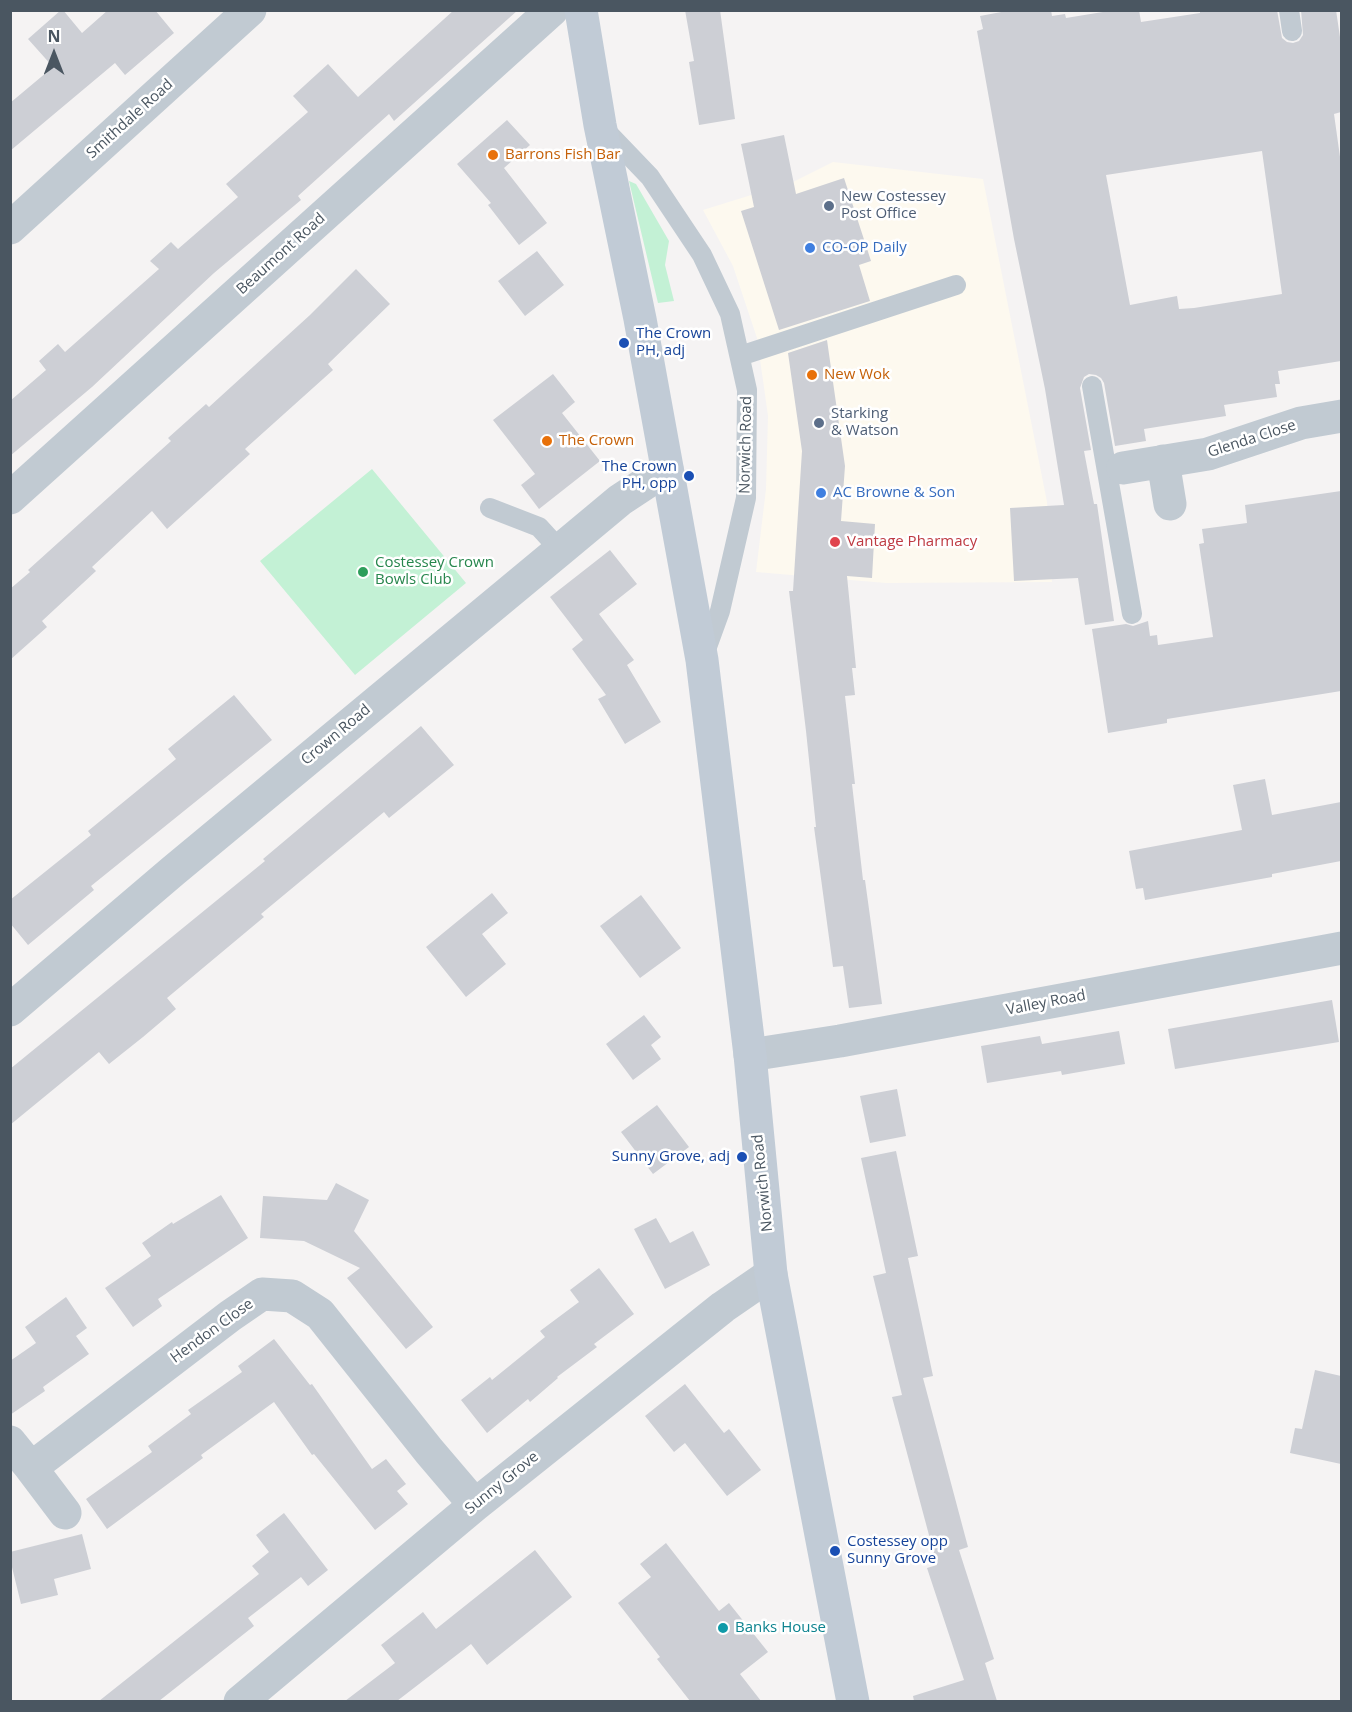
<!DOCTYPE html>
<style>
body{margin:0}
#map{position:relative;width:1352px;height:1712px;overflow:hidden;background:#f5f3f3;font-family:"Open Sans",sans-serif}
canvas{display:block}
.frame{position:absolute;inset:0;border:12px solid #4a5661;pointer-events:none}
.north{position:absolute;left:24px;top:24px;width:60px;height:60px;-webkit-text-stroke:4px #fff;paint-order:stroke;rotate:0deg;font-size:16px;font-weight:700;line-height:24px;text-align:center;color:#4a5661}
.north::after{content:'';display:block;margin:auto;width:21px;height:27px;background:#4a5661;clip-path:polygon(50% 0,100% 100%,50% 72%,0 100%)}
</style>
<div id="map">
<canvas width="1352" height="1712"></canvas>
<div class="frame"></div>
<div class="north">N</div>
</div>
<script>
const ctx = document.querySelector('canvas').getContext('2d');
ctx.lineJoin = 'round';
function fillPath(path, color) {
  ctx.fillStyle = color;
  ctx.fill(path, 'evenodd');
}
function stroke(path, color, width, dash) {
  ctx.strokeStyle = color;
  ctx.lineWidth = width;
  ctx.lineCap = dash ? 'butt' : 'round';
  ctx.setLineDash(dash || []);
  ctx.stroke(path);
}
function label(font, color, halo, rows, align = 'center') {
  ctx.font = font + ' "Open Sans",sans-serif';
  ctx.lineWidth = 5;
  ctx.setLineDash([]);
  ctx.textBaseline = 'middle';
  ctx.strokeStyle = halo;
  ctx.fillStyle = color;
  for (const [text, x, y, turn = 0] of rows) {
    ctx.save();
    ctx.translate(x, y);
    ctx.rotate((+turn || 0) * Math.PI / 180);
    ctx.textAlign = isNaN(turn) ? turn : align;
    if (halo) ctx.strokeText(text, 0, 0);
    ctx.fillText(text, 0, 0);
    ctx.restore();
  }
}
fillPath(new Path2D(`
 M 833,162 L 983,179 L 1047,502 L 1052,582 L 886,583 L 756,572 L 766,489 L 768,416 L 757,338 L 733,266 L 703,210 L 793,182 Z`), '#fdf9ef');
fillPath(new Path2D(`
 M 629,181 L 636,184 L 669,241 L 665,265 L 674,301 L 658,303 Z
 M 372,469 L 466,583 L 355,675 L 260,561 Z`), '#c3f1d5');
fillPath(new Path2D(`
 M 61,10 L 63,10 L 82,33 L 108,10 L 155,10 L 174,33 L 125,75 L 115,63 L 10,151 L 10,103 L 53,67 L 28,39 Z
 M 454,10 L 518,10 L 394,121 L 389,114 L 298,196 L 301,200 L 214,273 L 92,387 L 10,456 L 10,401 L 46,370 L 39,361 L 58,344 L 65,352 L 159,269 L 150,261 L 171,242 L 178,249 L 238,197 L 226,184 L 308,112 L 293,96 L 328,64 L 358,97 Z
 M 685,10 L 720,10 L 735,119 L 699,125 L 689,62 L 694,61 Z
 M 1012,10 L 1051,10 L 1052,16 L 1065,14 L 1066,18 L 1115,10 L 1139,10 L 1141,22 L 1200,13 L 1200,10 L 1277,10 L 1282,38 L 1287,42 L 1293,43 L 1299,41 L 1303,35 L 1301,10 L 1336,10 L 1341,44 L 1341,112 L 1334,114 L 1341,164 L 1341,361 L 1278,371 L 1280,384 L 1275,384 L 1277,397 L 1224,405 L 1226,416 L 1144,429 L 1146,441 L 1115,446 L 1104,383 L 1101,378 L 1096,375 L 1089,374 L 1084,377 L 1080,388 L 1091,450 L 1084,451 L 1094,504 L 1097,504 L 1114,621 L 1085,625 L 1078,578 L 1014,581 L 1010,508 L 1064,505 L 1045,389 L 1014,239 L 977,31 L 983,29 L 980,16 ZM 1262,151 L 1282,294 L 1194,308 L 1179,309 L 1177,296 L 1130,305 L 1106,175 Z
 M 507,120 L 530,145 L 504,168 L 547,223 L 519,245 L 488,205 L 491,203 L 457,164 Z
 M 784,135 L 796,194 L 844,178 L 871,261 L 859,265 L 870,301 L 779,330 L 741,211 L 754,207 L 741,144 Z
 M 537,251 L 564,285 L 525,316 L 498,281 Z
 M 356,269 L 390,304 L 328,364 L 333,370 L 245,449 L 250,454 L 167,529 L 152,511 L 92,567 L 96,571 L 42,621 L 47,627 L 10,660 L 10,589 L 30,572 L 28,570 L 171,441 L 168,438 L 206,404 L 209,407 L 310,315 Z
 M 827,340 L 845,466 L 841,521 L 875,524 L 872,578 L 847,576 L 856,668 L 852,668 L 855,695 L 845,696 L 855,784 L 852,784 L 863,880 L 865,880 L 882,1004 L 849,1008 L 843,966 L 833,967 L 814,827 L 816,827 L 806,731 L 789,591 L 793,591 L 802,451 L 788,353 Z
 M 553,374 L 575,402 L 562,413 L 600,461 L 539,509 L 521,485 L 535,474 L 493,420 Z
 M 1341,491 L 1341,691 L 1167,719 L 1167,723 L 1108,733 L 1092,629 L 1126,624 L 1133,626 L 1148,621 L 1150,636 L 1157,635 L 1158,645 L 1213,637 L 1199,544 L 1204,543 L 1202,529 L 1247,523 L 1245,505 Z
 M 610,550 L 637,584 L 599,614 L 634,660 L 627,665 L 661,722 L 625,744 L 598,699 L 606,695 L 572,649 L 583,640 L 550,597 Z
 M 234,695 L 272,740 L 91,886 L 94,890 L 28,945 L 10,923 L 10,900 L 91,835 L 88,831 L 176,759 L 168,749 Z
 M 421,726 L 454,765 L 389,818 L 384,812 L 261,914 L 264,917 L 167,998 L 176,1009 L 143,1037 L 109,1064 L 99,1052 L 10,1125 L 10,1069 L 265,861 L 263,859 Z
 M 1265,779 L 1272,815 L 1341,802 L 1341,861 L 1272,874 L 1272,877 L 1145,900 L 1143,888 L 1136,889 L 1129,851 L 1242,830 L 1233,785 Z
 M 492,893 L 508,913 L 482,934 L 506,964 L 466,997 L 426,947 Z
 M 641,895 L 681,948 L 640,978 L 600,926 Z
 M 1332,1000 L 1339,1042 L 1175,1069 L 1168,1029 Z
 M 644,1015 L 661,1037 L 651,1045 L 661,1059 L 633,1080 L 606,1044 Z
 M 1119,1031 L 1125,1064 L 1062,1075 L 1061,1071 L 987,1083 L 981,1046 L 1040,1036 L 1042,1044 Z
 M 897,1089 L 906,1136 L 870,1143 L 860,1096 Z
 M 657,1105 L 689,1147 L 653,1174 L 621,1132 Z
 M 896,1151 L 918,1256 L 908,1258 L 933,1376 L 923,1378 L 968,1547 L 959,1550 L 994,1659 L 985,1663 L 997,1701 L 914,1701 L 913,1696 L 964,1680 L 927,1568 L 937,1565 L 892,1397 L 902,1395 L 873,1276 L 886,1273 L 861,1158 Z
 M 336,1183 L 369,1200 L 354,1231 L 433,1327 L 406,1349 L 347,1278 L 360,1268 L 304,1241 L 260,1238 L 263,1196 L 327,1200 Z
 M 221,1195 L 248,1238 L 158,1299 L 162,1306 L 133,1327 L 105,1288 L 151,1256 L 142,1243 L 172,1222 L 173,1224 Z
 M 656,1218 L 670,1243 L 693,1231 L 710,1265 L 665,1289 L 634,1229 Z
 M 599,1268 L 634,1314 L 594,1344 L 597,1347 L 557,1377 L 558,1378 L 530,1402 L 528,1399 L 487,1433 L 461,1400 L 490,1377 L 492,1380 L 545,1337 L 540,1331 L 579,1302 L 570,1290 Z
 M 66,1297 L 87,1328 L 76,1336 L 89,1354 L 43,1387 L 45,1391 L 10,1415 L 10,1361 L 36,1343 L 25,1327 Z
 M 274,1339 L 310,1385 L 312,1384 L 372,1469 L 386,1459 L 406,1484 L 397,1491 L 408,1504 L 375,1530 L 314,1454 L 312,1455 L 274,1402 L 201,1455 L 203,1458 L 107,1529 L 86,1499 L 152,1452 L 148,1446 L 191,1414 L 188,1410 L 242,1372 L 238,1366 Z
 M 1315,1370 L 1341,1376 L 1341,1464 L 1290,1453 L 1295,1428 L 1302,1429 Z
 M 685,1384 L 724,1433 L 729,1429 L 761,1470 L 727,1496 L 685,1443 L 674,1452 L 645,1416 Z
 M 284,1513 L 328,1570 L 308,1586 L 301,1577 L 248,1618 L 254,1626 L 159,1701 L 99,1701 L 259,1574 L 252,1566 L 269,1552 L 256,1535 Z
 M 82,1534 L 91,1569 L 54,1579 L 58,1595 L 21,1604 L 10,1559 L 10,1552 Z
 M 666,1543 L 719,1611 L 729,1603 L 768,1652 L 740,1674 L 761,1701 L 690,1701 L 657,1659 L 660,1657 L 618,1603 L 651,1577 L 640,1564 Z
 M 535,1550 L 572,1597 L 487,1665 L 471,1644 L 397,1701 L 345,1701 L 395,1663 L 381,1645 L 423,1612 L 436,1629 Z`), '#cdcfd5');
stroke(new Path2D(`
 M 1289,10 L 1292,31
 M 604,129 L 650,177 L 702,255 L 730,314 L 747,390 L 746,498 L 720,611 L 704,655
 M 740,356 L 956,285
 M 1092,386 L 1132,614
 M 490,508 L 539,527 L 560,550`), '#c1cad2', 20);
stroke(new Path2D(`
 M 10,228 L 250,10
 M 1163,461 L 1170,504
 M 1123,468 L 1208,454 L 1301,423 L 1342,416
 M 10,498 L 552,10
 M 10,1010 L 173,871 L 560,550 L 620,500 L 667,469
 M 750,1055 L 840,1041 L 1342,948
 M 10,1442 L 31,1468
 M 65,1513 L 31,1468 L 230,1316 L 262,1294 L 292,1296 L 320,1314 L 429,1451 L 475,1505
 M 240,1702 L 475,1505 L 723,1307 L 771,1274`), '#c1cad2', 33);
stroke(new Path2D(`
 M 581,10 L 600,125 L 640,319 L 702,660 L 750,1055 L 771,1274 L 853,1702`), '#c1cbd6', 33);
for (const [x, y, r, color] of [
 [493,155,6,"#e8710a"],
 [829,206,6,"#5c6f8a"],
 [810,248,6,"#3f7fe0"],
 [624,343,6,"#1a4fb4"],
 [812,375,6,"#e8710a"],
 [819,423,6,"#5c6f8a"],
 [547,441,6,"#e8710a"],
 [689,476,6,"#1a4fb4"],
 [821,493,6,"#3f7fe0"],
 [835,542,6,"#e0444e"],
 [363,572,6,"#2e9e5b"],
 [742,1157,6,"#1a4fb4"],
 [835,1551,6,"#1a4fb4"],
 [723,1628,6,"#0f9aa8"]
]) {
  const dot = new Path2D();
  dot.arc(x, y, r, 0, 2 * Math.PI);
  ctx.fillStyle = color;
  ctx.fill(dot);
  stroke(dot, '#fff', 2);
}
label('15px', '#4a5661', '#fff', [
 ["Smithdale Road",130,119,-42],
 ["Beaumont Road",281,254,-42],
 ["Glenda Close",1252,439,-18],
 ["Norwich Road",746,445,-89],
 ["Crown Road",336,735,-40],
 ["Valley Road",1046,1003,-11],
 ["Norwich Road",763,1183,-96],
 ["Hendon Close",212,1331,-36],
 ["Sunny Grove",502,1483,-39]
]);
label('15px', '#c56008', '#fff', [
 ["Barrons Fish Bar",505,155],
 ["New Wok",824,375],
 ["The Crown",559,441]
], 'left');
label('15px', '#4e5e75', '#fff', [
 ["New Costessey",841,197],
 ["Post Office",841,214],
 ["Starking",831,414],
 ["& Watson",831,431]
], 'left');
label('15px', '#366cbe', '#fff', [
 ["CO-OP Daily",822,248],
 ["AC Browne & Son",833,493]
], 'left');
label('15px', '#164399', '#fff', [
 ["The Crown",636,334],
 ["PH, adj",636,351],
 ["The Crown",677,467,"right"],
 ["PH, opp",677,484,"right"],
 ["Sunny Grove, adj",730,1157,"right"],
 ["Costessey opp",847,1542],
 ["Sunny Grove",847,1559]
], 'left');
label('15px', '#be3a42', '#fff', [
 ["Vantage Pharmacy",847,542]
], 'left');
label('15px', '#27864d', '#fff', [
 ["Costessey Crown",375,563],
 ["Bowls Club",375,580]
], 'left');
label('15px', '#0d838f', '#fff', [
 ["Banks House",735,1628]
], 'left');
</script>
